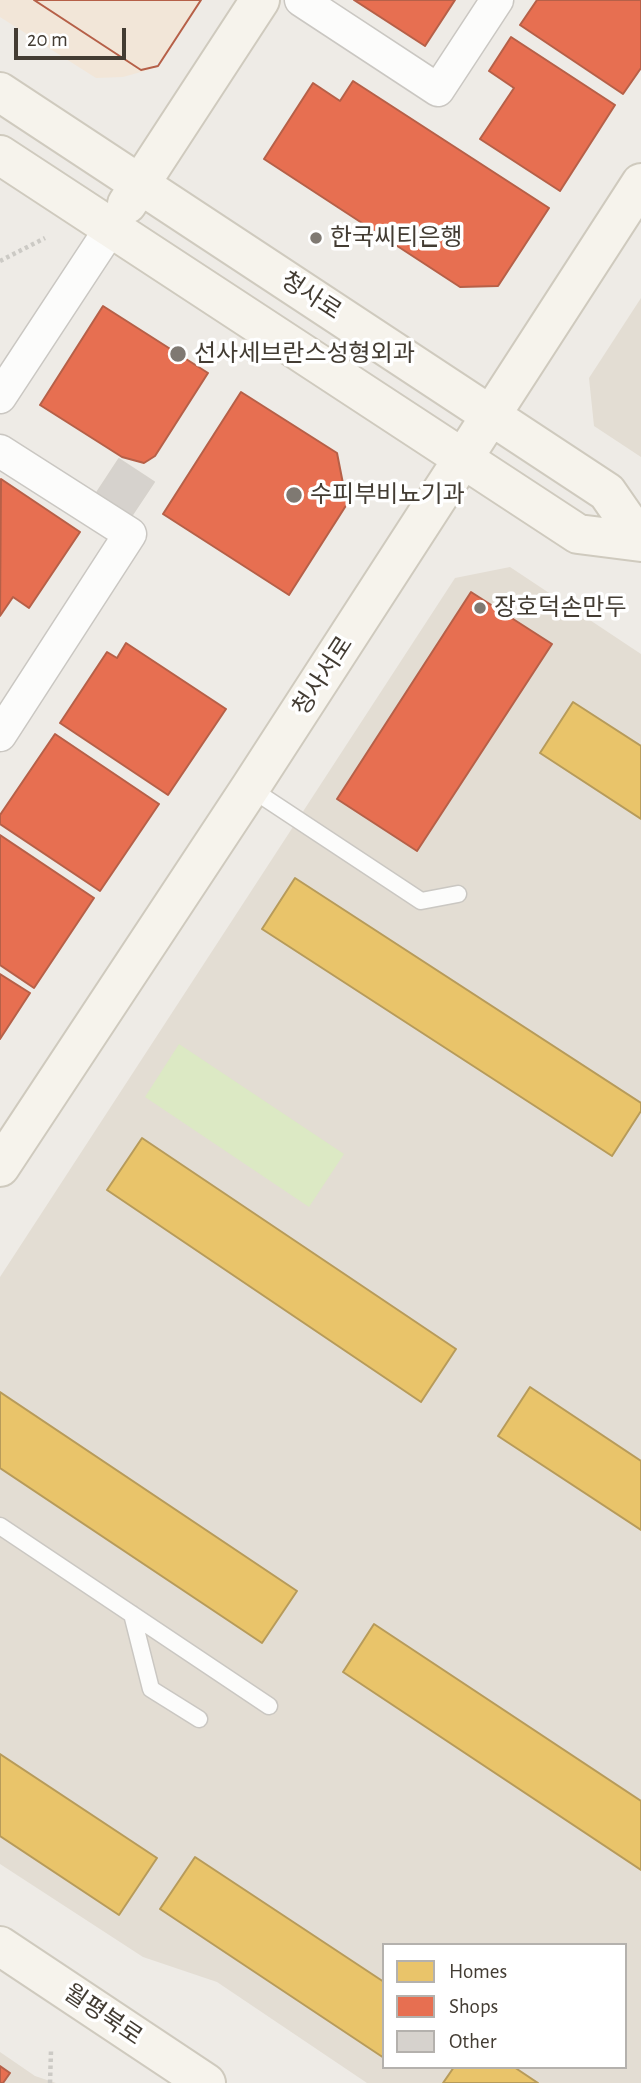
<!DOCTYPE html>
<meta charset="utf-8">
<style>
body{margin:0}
#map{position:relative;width:641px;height:2083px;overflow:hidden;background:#eeebe6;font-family:"Alegreya Sans",sans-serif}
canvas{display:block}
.legend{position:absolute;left:382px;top:1943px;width:245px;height:126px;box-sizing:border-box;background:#fff;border:2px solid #b4b1ad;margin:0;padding:9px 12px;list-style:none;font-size:21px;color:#433c33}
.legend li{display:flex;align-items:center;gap:14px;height:35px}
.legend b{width:35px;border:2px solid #b4b1ad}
.scale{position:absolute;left:14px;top:28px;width:112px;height:32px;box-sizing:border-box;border:4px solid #433c33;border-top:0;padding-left:9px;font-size:21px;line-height:24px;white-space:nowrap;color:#433c33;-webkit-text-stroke:5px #fff;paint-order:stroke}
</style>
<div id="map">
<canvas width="641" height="2083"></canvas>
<ul class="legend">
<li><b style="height:19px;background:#e9c46a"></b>Homes</li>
<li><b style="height:19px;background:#e76f51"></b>Shops</li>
<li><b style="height:19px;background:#d6d2cd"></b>Other</li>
</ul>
<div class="scale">20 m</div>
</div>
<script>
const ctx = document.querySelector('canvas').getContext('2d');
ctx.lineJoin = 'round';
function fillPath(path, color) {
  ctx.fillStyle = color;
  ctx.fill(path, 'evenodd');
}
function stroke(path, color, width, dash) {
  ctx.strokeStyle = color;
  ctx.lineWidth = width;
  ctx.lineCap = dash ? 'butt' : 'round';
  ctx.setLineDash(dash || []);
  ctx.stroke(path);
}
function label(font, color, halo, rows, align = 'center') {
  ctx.font = font + ' "Alegreya Sans","Noto Sans KR",sans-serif';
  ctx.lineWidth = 7;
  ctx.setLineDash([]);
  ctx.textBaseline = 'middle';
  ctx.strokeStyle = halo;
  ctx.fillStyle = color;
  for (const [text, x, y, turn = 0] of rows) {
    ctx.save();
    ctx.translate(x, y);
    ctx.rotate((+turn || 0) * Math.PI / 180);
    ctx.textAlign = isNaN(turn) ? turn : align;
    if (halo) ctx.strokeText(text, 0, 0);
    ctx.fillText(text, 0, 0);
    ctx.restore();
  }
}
fillPath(new Path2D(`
 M 641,298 L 641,457 L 594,426 L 589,378 Z
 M 510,567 L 641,654 L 641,2083 L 367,2083 L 217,1982 L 143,1957 L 0,1864 L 0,1277 L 455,578 ZM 384,1945 L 625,1945 L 625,2067 L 384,2067 Z
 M 0,2052 L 35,2076 L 56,2083 L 0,2083 Z`), '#e3ddd3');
fillPath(new Path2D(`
 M 0,0 L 202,0 L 163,58 L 148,70 L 123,77 L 96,78 L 0,17 Z`), '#f2e6d8');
fillPath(new Path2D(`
 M 179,1044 L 344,1154 L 309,1207 L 145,1097 Z`), '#dce9c4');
const homes = new Path2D(`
 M 573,702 L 641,746 L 641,819 L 540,753 Z
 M 295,878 L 641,1103 L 641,1111 L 612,1156 L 262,929 Z
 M 142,1138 L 456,1349 L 421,1402 L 107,1190 Z
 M 530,1387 L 641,1461 L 641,1530 L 498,1436 Z
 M 0,1392 L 297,1591 L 262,1643 L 0,1468 Z
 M 374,1624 L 641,1801 L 641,1870 L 343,1672 Z
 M 0,1754 L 157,1858 L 119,1915 L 0,1836 Z
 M 195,1857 L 384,1982 L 384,2058 L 160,1909 Z
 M 454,2067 L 514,2067 L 538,2083 L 443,2083 Z`);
fillPath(homes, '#e9c46a');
stroke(homes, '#b79b5a', 2);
const shops = new Path2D(`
 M 34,0 L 201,0 L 158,66 L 141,70 Z
 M 34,0 L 201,0 L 158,66 L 141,70 Z
 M 354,0 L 455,0 L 425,46 Z
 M 537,0 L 641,0 L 641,68 L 623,94 L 520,25 Z
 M 511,37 L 615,105 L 560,191 L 480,139 L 514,88 L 489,71 Z
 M 353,81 L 549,208 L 498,286 L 460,287 L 264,159 L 313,83 L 340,101 Z
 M 103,306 L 208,373 L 155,456 L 144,463 L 122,457 L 40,405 Z
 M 241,392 L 337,453 L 347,504 L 289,595 L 163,514 Z
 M 1,479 L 80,532 L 29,608 L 13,597 L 0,616 Z
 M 471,592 L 552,644 L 417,851 L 337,799 Z
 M 126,643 L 226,709 L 168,795 L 60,723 L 107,652 L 117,658 Z
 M 55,734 L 159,804 L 100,891 L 0,824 L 0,815 Z
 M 0,835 L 94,898 L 34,988 L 0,965 Z
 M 0,974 L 30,993 L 0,1039 Z
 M 0,2066 L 10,2073 L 3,2083 L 0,2083 Z`);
fillPath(shops, '#e76f51');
stroke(shops, '#b66048', 2);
const building = new Path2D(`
 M 119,459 L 154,482 L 130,518 L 96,494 Z`);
fillPath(building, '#d6d2cd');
stroke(building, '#d6d2cc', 2);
const lane = new Path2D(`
 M 250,788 L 421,901 L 458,894
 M 0,1526 L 269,1706
 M 132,1614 L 151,1689 L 199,1719`);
const street = new Path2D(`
 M 301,0 L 438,90 L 497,0
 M 0,397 L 111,228
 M 0,451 L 130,534 L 0,735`);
const secondary = new Path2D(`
 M 0,92 L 607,492 L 641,541
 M 0,155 L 578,534 L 641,542
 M 127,204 L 260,0
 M 0,1167 L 250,788 L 641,183
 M 0,1946 L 206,2083`);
stroke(lane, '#cac7c2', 19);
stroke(street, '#cac7c2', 35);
stroke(secondary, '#cfcabe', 42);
stroke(new Path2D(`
 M 0,261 L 45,238
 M 50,2083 L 51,2051`), '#cccac5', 4.5, [3.5, 3.5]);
stroke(lane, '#fcfcfb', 16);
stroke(street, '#fcfcfb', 32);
stroke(secondary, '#f6f3ec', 38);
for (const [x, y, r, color] of [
 [316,238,7,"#7f7972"],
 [178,354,9,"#7f7972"],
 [294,495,9,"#7f7972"],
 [480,608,7,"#7f7972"]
]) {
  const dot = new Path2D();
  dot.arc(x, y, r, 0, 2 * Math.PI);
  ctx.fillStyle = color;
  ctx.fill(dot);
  stroke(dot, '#fff', 2.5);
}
label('24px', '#433c33', '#fff', [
 ["한국씨티은행",330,238],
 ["선사세브란스성형외과",194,354],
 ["수피부비뇨기과",310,495],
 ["장호덕손만두",494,608]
], 'left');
label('24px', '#433c33', '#fff', [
 ["청사로",311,296,33],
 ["청사서로",323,676,-57],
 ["월평북로",103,2015,34]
]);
</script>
